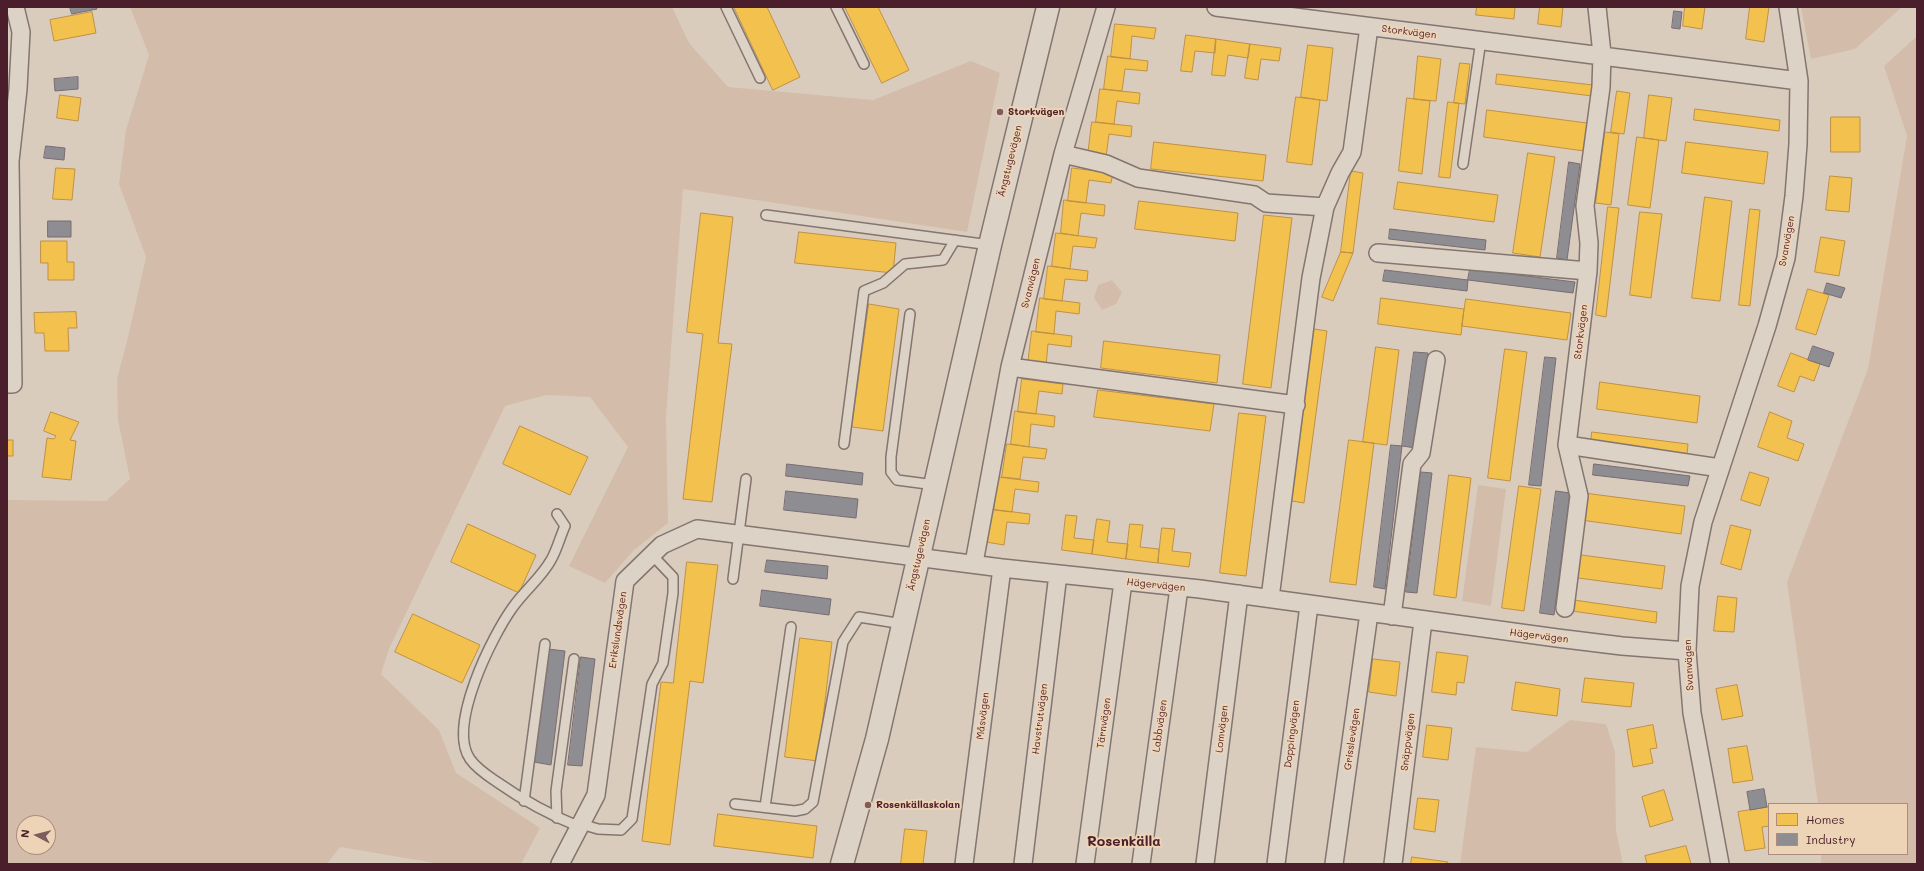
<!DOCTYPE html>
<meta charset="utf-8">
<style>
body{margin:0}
#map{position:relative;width:1924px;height:871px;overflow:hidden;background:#daccbd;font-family:Mali,sans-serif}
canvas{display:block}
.frame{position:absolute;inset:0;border:8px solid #4a1f2b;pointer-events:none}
.legend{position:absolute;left:1768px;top:803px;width:140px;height:52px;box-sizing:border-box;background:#eed4b6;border:1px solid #ac8c7e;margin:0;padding:5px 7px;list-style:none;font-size:12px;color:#4a1f2b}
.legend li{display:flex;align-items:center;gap:8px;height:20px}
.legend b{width:20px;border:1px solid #ac8c7e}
.north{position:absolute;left:16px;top:815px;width:40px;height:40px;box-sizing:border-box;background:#eed4b6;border:1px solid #ac8c7e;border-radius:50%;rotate:277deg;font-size:11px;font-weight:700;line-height:16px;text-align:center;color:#4a1f2b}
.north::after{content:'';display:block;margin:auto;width:14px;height:18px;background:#7c5c5e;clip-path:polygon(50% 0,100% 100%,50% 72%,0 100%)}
</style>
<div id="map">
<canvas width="1924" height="871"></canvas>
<div class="frame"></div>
<ul class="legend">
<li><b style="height:11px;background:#f2c14e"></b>Homes</li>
<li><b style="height:11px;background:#8d8d92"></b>Industry</li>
</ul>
<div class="north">N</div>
</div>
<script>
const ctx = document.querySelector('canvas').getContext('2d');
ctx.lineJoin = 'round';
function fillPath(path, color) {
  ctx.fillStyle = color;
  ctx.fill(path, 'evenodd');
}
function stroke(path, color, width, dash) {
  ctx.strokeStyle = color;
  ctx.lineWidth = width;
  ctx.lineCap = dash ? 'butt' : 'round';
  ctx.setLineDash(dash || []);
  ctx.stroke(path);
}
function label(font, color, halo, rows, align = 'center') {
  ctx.font = font + ' Mali,sans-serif';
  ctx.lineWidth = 4;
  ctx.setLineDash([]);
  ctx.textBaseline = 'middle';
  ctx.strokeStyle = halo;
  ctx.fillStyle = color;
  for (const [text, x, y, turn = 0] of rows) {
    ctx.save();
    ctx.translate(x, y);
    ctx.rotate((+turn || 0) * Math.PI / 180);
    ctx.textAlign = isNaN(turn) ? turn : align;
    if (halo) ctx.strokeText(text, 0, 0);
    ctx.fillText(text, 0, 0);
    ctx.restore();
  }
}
fillPath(new Path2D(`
 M 130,7 L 672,7 L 689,43 L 728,87 L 873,100 L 971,61 L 1000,73 L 967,232 L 683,189 L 666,417 L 668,523 L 634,550 L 605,583 L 569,566 L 628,447 L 590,397 L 546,395 L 505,406 L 389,649 L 381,674 L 439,730 L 456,773 L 540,828 L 521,864 L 441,864 L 340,847 L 327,864 L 7,864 L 7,500 L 106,501 L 130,479 L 118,420 L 117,379 L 128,337 L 146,257 L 119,184 L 126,130 L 149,55 ZM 24,823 L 48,823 L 48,847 L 24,847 Z
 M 1801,7 L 1902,7 L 1855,49 L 1811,59 Z
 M 1917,36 L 1917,864 L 1821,864 L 1821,854 L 1907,854 L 1907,804 L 1818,804 L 1787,582 L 1868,369 L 1907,136 L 1884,66 Z
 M 1112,280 L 1122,292 L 1116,304 L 1102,310 L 1094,298 L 1098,285 Z
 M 1478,485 L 1506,489 L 1491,606 L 1462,601 Z
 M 1570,720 L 1606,724 L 1615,752 L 1616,830 L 1623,864 L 1460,864 L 1476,747 L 1527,752 Z`), '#d3bdaa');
const homes = new Path2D(`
 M 734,7 L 767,7 L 800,77 L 773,90 Z
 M 845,7 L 878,7 L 909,70 L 882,83 Z
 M 1477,7 L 1515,7 L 1514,19 L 1476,15 Z
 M 1540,7 L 1563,7 L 1561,27 L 1538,24 Z
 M 1685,7 L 1705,7 L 1702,29 L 1683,26 Z
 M 1750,7 L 1769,7 L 1764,42 L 1746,39 Z
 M 92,12 L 96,33 L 54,41 L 50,20 Z
 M 1115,24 L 1156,28 L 1154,39 L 1132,36 L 1130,59 L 1111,57 Z
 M 1186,35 L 1216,39 L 1215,53 L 1195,51 L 1192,72 L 1181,71 Z
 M 1216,39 L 1250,44 L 1248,58 L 1228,55 L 1225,76 L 1212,75 Z
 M 1250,44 L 1281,48 L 1279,61 L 1261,59 L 1258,80 L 1245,78 Z
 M 1308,45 L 1333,48 L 1327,101 L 1301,97 Z
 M 1108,56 L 1148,61 L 1147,71 L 1125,69 L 1122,91 L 1104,89 Z
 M 1418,56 L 1441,59 L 1436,101 L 1414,99 Z
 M 1460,63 L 1470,64 L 1465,104 L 1454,103 Z
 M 1497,74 L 1593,85 L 1592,96 L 1496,84 Z
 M 1100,89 L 1140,93 L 1139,104 L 1117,101 L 1114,124 L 1096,122 Z
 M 1617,91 L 1630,93 L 1624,134 L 1611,132 Z
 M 60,95 L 81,98 L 78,121 L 57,118 Z
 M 1649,95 L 1672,98 L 1666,141 L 1644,138 Z
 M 1296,97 L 1320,100 L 1312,165 L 1287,162 Z
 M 1407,98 L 1430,101 L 1422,174 L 1399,171 Z
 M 1448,102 L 1459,103 L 1450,178 L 1439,177 Z
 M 1695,109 L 1780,120 L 1779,131 L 1694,120 Z
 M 1487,110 L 1587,123 L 1584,151 L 1484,137 Z
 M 1831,117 L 1860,117 L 1860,152 L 1831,152 Z
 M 1092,122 L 1132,126 L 1131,137 L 1109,134 L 1106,157 L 1088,155 Z
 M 1605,132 L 1619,134 L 1611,205 L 1596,203 Z
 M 1637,137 L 1659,140 L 1650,208 L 1628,205 Z
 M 1154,142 L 1266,155 L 1263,181 L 1151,169 Z
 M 1686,142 L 1768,152 L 1764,184 L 1682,173 Z
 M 1528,153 L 1555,157 L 1540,257 L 1513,253 Z
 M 56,168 L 75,169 L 72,200 L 53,199 Z
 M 1072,168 L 1113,173 L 1111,183 L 1089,180 L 1086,203 L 1068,201 Z
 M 1351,171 L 1363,173 L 1353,253 L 1341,252 Z
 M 1830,176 L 1852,178 L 1849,212 L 1826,210 Z
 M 1398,182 L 1498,195 L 1494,222 L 1394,209 Z
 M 1705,197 L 1732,201 L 1720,301 L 1692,298 Z
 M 1064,200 L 1105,205 L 1104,216 L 1081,213 L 1078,236 L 1061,233 Z
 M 1139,201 L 1238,213 L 1235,241 L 1135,229 Z
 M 1608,207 L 1619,208 L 1606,317 L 1596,315 Z
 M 1750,209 L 1760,210 L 1750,306 L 1739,305 Z
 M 1640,212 L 1662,214 L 1651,298 L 1630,295 Z
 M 701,213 L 733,217 L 718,343 L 732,344 L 712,502 L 683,499 L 703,334 L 687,332 Z
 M 1264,215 L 1292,218 L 1271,388 L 1243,384 Z
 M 799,232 L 896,243 L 893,273 L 795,263 Z
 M 1056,233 L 1097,238 L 1095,248 L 1073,246 L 1070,269 L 1052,266 Z
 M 1821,237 L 1845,241 L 1839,276 L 1815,272 Z
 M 41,241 L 67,241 L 67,262 L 74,262 L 74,280 L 48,280 L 48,263 L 41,263 Z
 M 1341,252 L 1353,253 L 1333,301 L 1322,297 Z
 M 1048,266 L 1088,271 L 1087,281 L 1065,279 L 1062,301 L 1044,299 Z
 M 1808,289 L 1829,295 L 1816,335 L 1796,329 Z
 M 1040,298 L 1080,303 L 1079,314 L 1056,311 L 1054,334 L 1036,332 Z
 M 1381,298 L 1464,309 L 1461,335 L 1378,324 Z
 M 1466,299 L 1571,313 L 1567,340 L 1462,326 Z
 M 869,304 L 899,309 L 883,431 L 852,427 Z
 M 76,312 L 77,328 L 68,328 L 69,351 L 45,351 L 44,333 L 35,333 L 34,313 Z
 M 1314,329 L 1327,331 L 1304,503 L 1292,501 Z
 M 1032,331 L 1072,336 L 1071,347 L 1048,344 L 1046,366 L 1028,364 Z
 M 1104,341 L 1220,355 L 1217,383 L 1101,368 Z
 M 1376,347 L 1399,350 L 1387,445 L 1363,442 Z
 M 1505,349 L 1527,352 L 1510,481 L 1488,478 Z
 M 1791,353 L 1820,364 L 1814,381 L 1800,376 L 1794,392 L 1778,386 Z
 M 1022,379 L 1063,384 L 1062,394 L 1039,391 L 1036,414 L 1018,412 Z
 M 1600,382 L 1700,396 L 1697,423 L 1597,409 Z
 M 1098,390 L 1214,404 L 1210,431 L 1094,417 Z
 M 1015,411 L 1055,416 L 1054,427 L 1031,424 L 1029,447 L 1011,444 Z
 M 51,412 L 79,422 L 70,440 L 76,441 L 71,480 L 42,477 L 47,438 L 54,439 L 56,436 L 44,431 Z
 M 1770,412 L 1792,421 L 1787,438 L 1804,444 L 1798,461 L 1758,447 Z
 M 1239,413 L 1266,416 L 1246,576 L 1220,573 Z
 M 520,426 L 588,457 L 570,495 L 503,464 Z
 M 1592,432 L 1688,444 L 1687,454 L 1591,443 Z
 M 7,440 L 13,440 L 13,456 L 7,456 Z
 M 1349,440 L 1374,443 L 1356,585 L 1330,582 Z
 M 1007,444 L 1047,449 L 1045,459 L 1023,457 L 1020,479 L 1002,477 Z
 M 1750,472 L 1769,478 L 1760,506 L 1741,500 Z
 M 1449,475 L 1471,478 L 1456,598 L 1434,595 Z
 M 998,477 L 1039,482 L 1038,492 L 1015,489 L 1012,512 L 994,510 Z
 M 1519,486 L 1541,489 L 1524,611 L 1502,608 Z
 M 1584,493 L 1685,506 L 1681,534 L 1581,520 Z
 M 990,509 L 1030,514 L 1029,524 L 1007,522 L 1004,545 L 986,542 Z
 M 1066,515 L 1077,516 L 1074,538 L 1094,540 L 1092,554 L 1062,550 Z
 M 1097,519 L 1110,521 L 1107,542 L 1128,544 L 1126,559 L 1092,554 Z
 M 468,524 L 536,555 L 519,593 L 451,562 Z
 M 1130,524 L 1143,525 L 1140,547 L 1159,549 L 1158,563 L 1126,559 Z
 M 1731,525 L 1751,530 L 1741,570 L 1721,564 Z
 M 1162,528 L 1175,529 L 1172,551 L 1191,553 L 1189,567 L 1158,563 Z
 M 1581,555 L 1665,566 L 1662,589 L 1578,578 Z
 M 687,562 L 718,565 L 703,683 L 690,681 L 670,845 L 642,841 L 661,682 L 673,683 Z
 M 1718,596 L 1737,598 L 1734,632 L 1714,631 Z
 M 1574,600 L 1657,612 L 1656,623 L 1572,611 Z
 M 413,614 L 480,645 L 462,683 L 395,652 Z
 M 800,638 L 832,642 L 818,761 L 785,757 Z
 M 1437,652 L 1468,656 L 1464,683 L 1457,682 L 1456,695 L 1432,692 Z
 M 1373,659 L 1400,662 L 1396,696 L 1369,692 Z
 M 1585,678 L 1634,683 L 1631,707 L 1582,702 Z
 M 1516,682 L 1560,689 L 1557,716 L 1512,710 Z
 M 1737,685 L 1743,716 L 1722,720 L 1716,689 Z
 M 1427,725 L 1452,728 L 1448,760 L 1423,757 Z
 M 1653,725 L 1657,748 L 1650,749 L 1653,763 L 1633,767 L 1627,730 Z
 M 1747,746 L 1753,780 L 1733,783 L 1728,749 Z
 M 1664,790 L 1673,820 L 1650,827 L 1642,797 Z
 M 1418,798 L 1439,800 L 1435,832 L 1414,829 Z
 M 1767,807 L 1769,807 L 1769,826 L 1762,827 L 1765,848 L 1745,851 L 1738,812 Z
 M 718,814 L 817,826 L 813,858 L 714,846 Z
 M 905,829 L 927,831 L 923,864 L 901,864 Z
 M 1686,846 L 1691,864 L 1647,864 L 1645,856 Z
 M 1412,857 L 1448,862 L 1447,864 L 1411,864 Z`);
fillPath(homes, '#f2c14e');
stroke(homes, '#c09044', 1);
const industry = new Path2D(`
 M 70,7 L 96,7 L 97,9 L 72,14 Z
 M 1674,11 L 1682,12 L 1680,29 L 1672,28 Z
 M 78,77 L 78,89 L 55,91 L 54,79 Z
 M 46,146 L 65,148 L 64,160 L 44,158 Z
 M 1569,162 L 1580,164 L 1567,260 L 1557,258 Z
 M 48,221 L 71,221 L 71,237 L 48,237 Z
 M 1390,229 L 1486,240 L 1485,250 L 1389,239 Z
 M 1470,269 L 1575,282 L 1573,293 L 1468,280 Z
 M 1385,270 L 1468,280 L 1467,291 L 1383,281 Z
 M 1827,283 L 1845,288 L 1841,298 L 1824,293 Z
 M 1813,346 L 1834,353 L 1829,367 L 1808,360 Z
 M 1414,352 L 1428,353 L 1416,448 L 1402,446 Z
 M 1545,357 L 1556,358 L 1541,486 L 1529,485 Z
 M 1391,445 L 1402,446 L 1385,589 L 1374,587 Z
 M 787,464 L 863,473 L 862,485 L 786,476 Z
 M 1594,464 L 1690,476 L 1688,486 L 1593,475 Z
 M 1421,472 L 1432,473 L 1417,593 L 1406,592 Z
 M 786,491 L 858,499 L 856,518 L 784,510 Z
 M 1556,491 L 1570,493 L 1554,615 L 1540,613 Z
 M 767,560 L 828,566 L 827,579 L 765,572 Z
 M 762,590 L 831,599 L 829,615 L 760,606 Z
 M 548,649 L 565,651 L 551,765 L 534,762 Z
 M 581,657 L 595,659 L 582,766 L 568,765 Z
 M 1764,789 L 1767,807 L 1750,810 L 1747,792 Z`);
fillPath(industry, '#8d8d92');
stroke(industry, '#796c73', 1);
const lane = new Path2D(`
 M 726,7 L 760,78
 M 836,7 L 864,64
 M 1463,164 L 1481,40
 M 766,215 L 990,245
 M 910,314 L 891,457 L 891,472 L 897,480 L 935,485
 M 844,444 L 864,291 L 883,283 L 905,264 L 943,260 L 955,240
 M 557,514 L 565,526 C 560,537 557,550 551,560 C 541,578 525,590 513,607 C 492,636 447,726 470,759 C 477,769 488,776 497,782 C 524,801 550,815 580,827
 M 733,579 L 746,479
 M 524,801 L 545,644
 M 735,804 L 795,811 L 805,809 L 813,802 L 843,642 L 859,617 L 903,624
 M 765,807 L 791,627
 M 557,818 L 556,791 L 574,659
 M 581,824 L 598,829 L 621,830 L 632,819 L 652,684 L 663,663 L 673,593 L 673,577 L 652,555`);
const street = new Path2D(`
 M 1216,7 C 1410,33 1605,55 1799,81
 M 1063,154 L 1106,164 L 1138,178 L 1254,195 L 1266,203 L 1325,207
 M 1378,253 L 1588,271
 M 1010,367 L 1296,405
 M 7,384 L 13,384 L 10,161 L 18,89 L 21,32 L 15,7
 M 1567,445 L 1720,468
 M 974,563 L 1010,367 L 1063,154 L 1106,7
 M 1270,598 L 1311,278 L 1325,207 L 1340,173 L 1352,152 L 1369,27
 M 1565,608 L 1579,496 L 1567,445 L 1588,271 L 1589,243 L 1585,206 L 1601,87 L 1602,54 L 1597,7
 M 1392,616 L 1412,464 L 1421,453 L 1436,360
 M 560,864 L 596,795 L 625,581 L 662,545 L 697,529 L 1002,568 L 1200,589 L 1557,638 L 1622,646 L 1687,651
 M 964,864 L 1002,568
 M 1023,864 L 1058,574
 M 1085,864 L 1123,582
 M 1141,864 L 1179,588
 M 1205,864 L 1239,594
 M 1276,864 L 1309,605
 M 1334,864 L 1369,613
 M 1393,864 L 1423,621
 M 1720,864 L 1692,713 L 1687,651 L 1690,586 L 1703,522 L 1767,326 L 1786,258 L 1794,196 L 1798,144 L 1799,81 L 1788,7`);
const secondary = new Path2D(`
 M 842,864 L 877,739 L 990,245 L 1048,7`);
stroke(lane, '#837570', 12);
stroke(street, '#837570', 20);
stroke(secondary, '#837570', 25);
stroke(lane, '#dcd2c6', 9);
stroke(street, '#dcd2c6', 17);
stroke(secondary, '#dcd2c6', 22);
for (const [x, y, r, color] of [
 [1000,112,4,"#7c5c5e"],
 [868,805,4,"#7c5c5e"]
]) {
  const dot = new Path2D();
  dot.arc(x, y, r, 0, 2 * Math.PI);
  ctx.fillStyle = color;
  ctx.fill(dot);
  stroke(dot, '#eed4b6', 1.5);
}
label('10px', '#4a1f2b', '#eed4b6', [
 ["Storkvägen",1409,32,7],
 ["Ängstugevägen",1010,161,-76],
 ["Svanvägen",1787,241,-80],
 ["Svanvägen",1031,283,-76],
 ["Storkvägen",1581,332,-83],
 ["Ängstugevägen",919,555,-77],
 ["Hägervägen",1156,585,6],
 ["Erikslundsvägen",618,630,-82],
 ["Hägervägen",1539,636,7],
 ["Svanvägen",1689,665,-93],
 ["Måsvägen",983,716,-83],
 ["Havstrutvägen",1040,719,-83],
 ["Tärnvägen",1104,723,-82],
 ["Labbvägen",1160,726,-82],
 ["Lomvägen",1222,729,-83],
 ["Doppingvägen",1292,734,-83],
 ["Grisslevägen",1352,739,-82],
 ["Snäppvägen",1408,742,-83]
]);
label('bold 10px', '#4a1f2b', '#eed4b6', [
 ["Storkvägen",1008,112],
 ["Rosenkällaskolan",876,805]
], 'left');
label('bold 14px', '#4a1f2b', '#eed4b6', [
 ["Rosenkälla",1124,842]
]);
</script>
